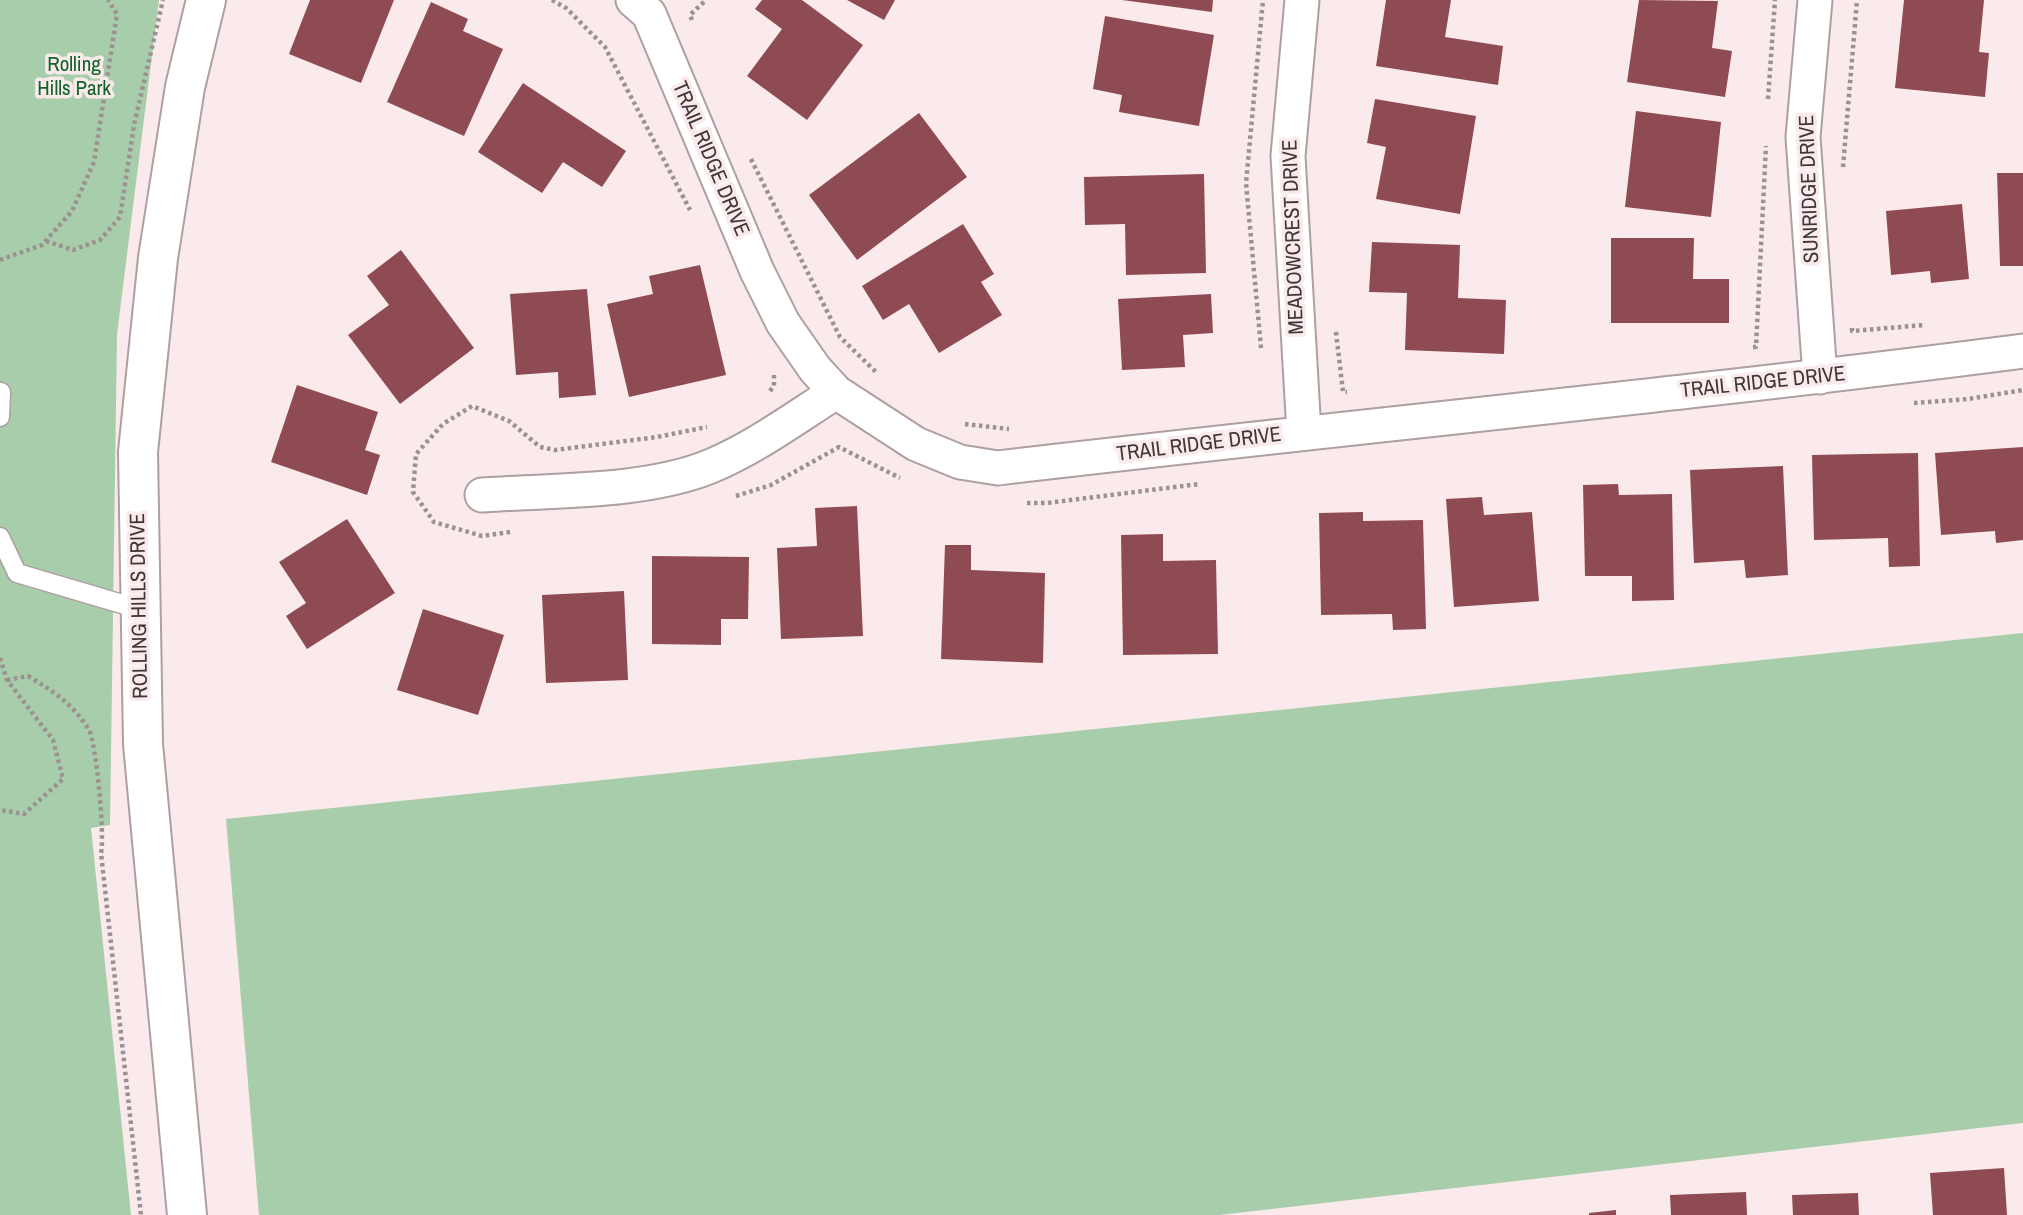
<!DOCTYPE html>
<style>
body{margin:0}
canvas{display:block;background:#faeaeb}
</style>
<canvas width="2023" height="1215"></canvas>
<script>
const ctx = document.querySelector('canvas').getContext('2d');
ctx.lineJoin = 'round';
function fillPath(path, color) {
  ctx.fillStyle = color;
  ctx.fill(path, 'evenodd');
}
function stroke(path, color, width, dash) {
  ctx.strokeStyle = color;
  ctx.lineWidth = width;
  ctx.lineCap = dash ? 'butt' : 'round';
  ctx.setLineDash(dash || []);
  ctx.stroke(path);
}
function label(font, color, halo, rows, align = 'center') {
  ctx.font = font + ' "Archivo Narrow",sans-serif';
  ctx.lineWidth = 7;
  ctx.setLineDash([]);
  ctx.textBaseline = 'middle';
  ctx.strokeStyle = halo;
  ctx.fillStyle = color;
  for (const [text, x, y, turn = 0] of rows) {
    ctx.save();
    ctx.translate(x, y);
    ctx.rotate((+turn || 0) * Math.PI / 180);
    ctx.textAlign = isNaN(turn) ? turn : align;
    if (halo) ctx.strokeText(text, 0, 0);
    ctx.fillText(text, 0, 0);
    ctx.restore();
  }
}
fillPath(new Path2D(`
 M 0,0 L 159,0 L 117,334 L 110,825 L 91,828 L 131,1215 L 0,1215 Z
 M 2023,633 L 2023,1123 L 1219,1215 L 259,1215 L 226,819 Z`), '#a8cdab');
fillPath(new Path2D(`
 M 310,0 L 394,0 L 361,83 L 289,54 Z
 M 762,0 L 802,0 L 863,45 L 807,120 L 747,76 L 782,29 L 755,9 Z
 M 847,0 L 895,0 L 884,20 Z
 M 1122,0 L 1213,0 L 1212,12 Z
 M 1386,0 L 1451,0 L 1445,37 L 1503,46 L 1498,85 L 1376,66 Z
 M 1639,0 L 1718,1 L 1712,48 L 1732,51 L 1725,97 L 1627,82 Z
 M 1904,0 L 1984,0 L 1979,52 L 1989,53 L 1985,97 L 1895,88 Z
 M 431,2 L 468,19 L 463,31 L 503,49 L 464,136 L 387,102 Z
 M 1105,16 L 1214,35 L 1199,126 L 1119,112 L 1122,95 L 1093,89 Z
 M 523,83 L 626,151 L 602,187 L 563,162 L 542,193 L 478,152 Z
 M 1375,99 L 1476,116 L 1460,214 L 1376,199 L 1386,147 L 1367,143 Z
 M 1636,111 L 1721,122 L 1711,217 L 1625,207 Z
 M 919,113 L 967,177 L 857,260 L 809,195 Z
 M 1997,173 L 2023,173 L 2023,266 L 2000,266 Z
 M 1204,174 L 1206,273 L 1126,275 L 1125,224 L 1085,225 L 1084,177 Z
 M 1962,204 L 1969,279 L 1931,283 L 1930,271 L 1891,275 L 1886,211 Z
 M 963,224 L 994,274 L 981,282 L 1002,315 L 939,353 L 909,304 L 883,320 L 862,286 Z
 M 1611,238 L 1694,238 L 1693,279 L 1729,279 L 1729,323 L 1611,323 Z
 M 1372,242 L 1460,245 L 1458,298 L 1506,300 L 1504,354 L 1405,350 L 1407,293 L 1369,292 Z
 M 401,250 L 474,348 L 400,404 L 348,335 L 389,305 L 367,276 Z
 M 700,265 L 726,375 L 629,397 L 607,304 L 653,294 L 649,276 Z
 M 587,289 L 596,395 L 559,398 L 558,372 L 516,375 L 510,294 Z
 M 1211,294 L 1213,333 L 1183,335 L 1185,367 L 1122,370 L 1118,299 Z
 M 297,385 L 378,412 L 365,450 L 380,455 L 367,495 L 271,462 Z
 M 2023,447 L 2023,540 L 1996,543 L 1995,531 L 1941,535 L 1935,453 Z
 M 1918,453 L 1920,566 L 1889,567 L 1888,538 L 1814,540 L 1812,455 Z
 M 1783,466 L 1788,575 L 1746,578 L 1744,560 L 1694,563 L 1690,470 Z
 M 1618,484 L 1619,495 L 1672,494 L 1674,600 L 1632,601 L 1632,576 L 1585,576 L 1583,485 Z
 M 1482,497 L 1484,515 L 1532,512 L 1539,601 L 1454,607 L 1446,499 Z
 M 857,506 L 863,636 L 781,639 L 777,548 L 817,546 L 815,508 Z
 M 1363,512 L 1363,521 L 1423,520 L 1426,629 L 1393,630 L 1392,614 L 1321,615 L 1319,513 Z
 M 347,519 L 395,593 L 307,649 L 286,616 L 306,603 L 279,562 Z
 M 1163,534 L 1163,561 L 1216,560 L 1218,654 L 1123,655 L 1121,535 Z
 M 945,545 L 971,545 L 971,570 L 1045,573 L 1043,663 L 941,659 Z
 M 652,556 L 749,557 L 748,619 L 721,619 L 721,645 L 652,644 Z
 M 624,591 L 628,680 L 546,683 L 542,595 Z
 M 423,609 L 504,635 L 478,715 L 397,690 Z
 M 2004,1168 L 2007,1215 L 1933,1215 L 1930,1173 Z
 M 1746,1192 L 1747,1215 L 1671,1215 L 1670,1195 Z
 M 1858,1193 L 1859,1215 L 1793,1215 L 1792,1195 Z
 M 1616,1210 L 1616,1215 L 1589,1215 L 1589,1213 Z`), '#8f4b53');
const lane = new Path2D(`
 M 0,417 L 1,392
 M 0,537 L 17,573 L 139,609`);
const street = new Path2D(`
 M 633,0 L 649,14 L 757,271 L 783,323 L 815,369 L 836,392 L 916,444 L 960,462 L 998,468 C 1340,428 1682,395 2023,351
 M 1302,0 L 1288,156 L 1304,433
 M 1815,0 L 1803,137 L 1820,377
 M 482,495 C 552,490 646,493 711,466 C 756,447 795,418 836,392`);
const secondary = new Path2D(`
 M 187,1215 L 143,744 L 138,452 L 158,258 L 185,87 L 206,0`);
stroke(lane, '#ae9fa0', 21);
stroke(street, '#ae9fa0', 37);
stroke(secondary, '#ae9fa0', 42);
stroke(new Path2D(`
 M 552,0 L 566,8 L 605,47 L 690,210
 M 692,20 L 690,15 L 706,0
 M 1768,99 L 1775,0
 M 751,159 L 840,337 L 877,373
 M 1843,167 L 1857,0
 M 46,241 L 73,250 L 100,240 L 120,217 L 134,125 L 163,0
 M 0,260 L 42,245 L 72,211 L 94,162 L 117,14 L 108,0
 M 1852,328 L 1852,331 L 1924,325
 M 1336,332 L 1343,392 L 1347,392
 M 1753,347 L 1756,347 L 1766,146
 M 1261,348 L 1246,183 L 1263,0
 M 770,391 L 774,386 L 774,373
 M 1914,403 L 1968,399 L 2023,390
 M 965,424 L 1009,429
 M 736,496 L 771,485 L 839,447 L 900,478
 M 1027,503 L 1047,503 L 1199,484
 M 510,532 L 482,536 L 434,522 L 413,492 L 416,454 L 443,424 L 472,406 L 509,421 L 540,447 L 555,450 L 657,437 L 707,427
 M 0,658 L 7,680 L 53,740 L 63,779 L 24,814 L 0,810
 M 7,680 L 28,676 C 54,692 72,703 89,730 C 96,741 105,837 101,853 L 141,1215`), '#9c9191', 4.5, [3.5, 3.5]);
stroke(lane, '#fff', 18);
stroke(street, '#fff', 33);
stroke(secondary, '#fff', 38);
label('21px', '#0f6427', '#faeaeb', [
 ["Rolling",74,65],
 ["Hills Park",74,89]
]);
label('21px', '#3d3737', '#faeaeb', [
 ["TRAIL RIDGE DRIVE",710,159,67],
 ["SUNRIDGE DRIVE",1810,189,-92],
 ["MEADOWCREST DRIVE",1294,237,-92],
 ["TRAIL RIDGE DRIVE",1763,383,-6],
 ["TRAIL RIDGE DRIVE",1199,445,-7],
 ["ROLLING HILLS DRIVE",140,606,-91]
]);
</script>
